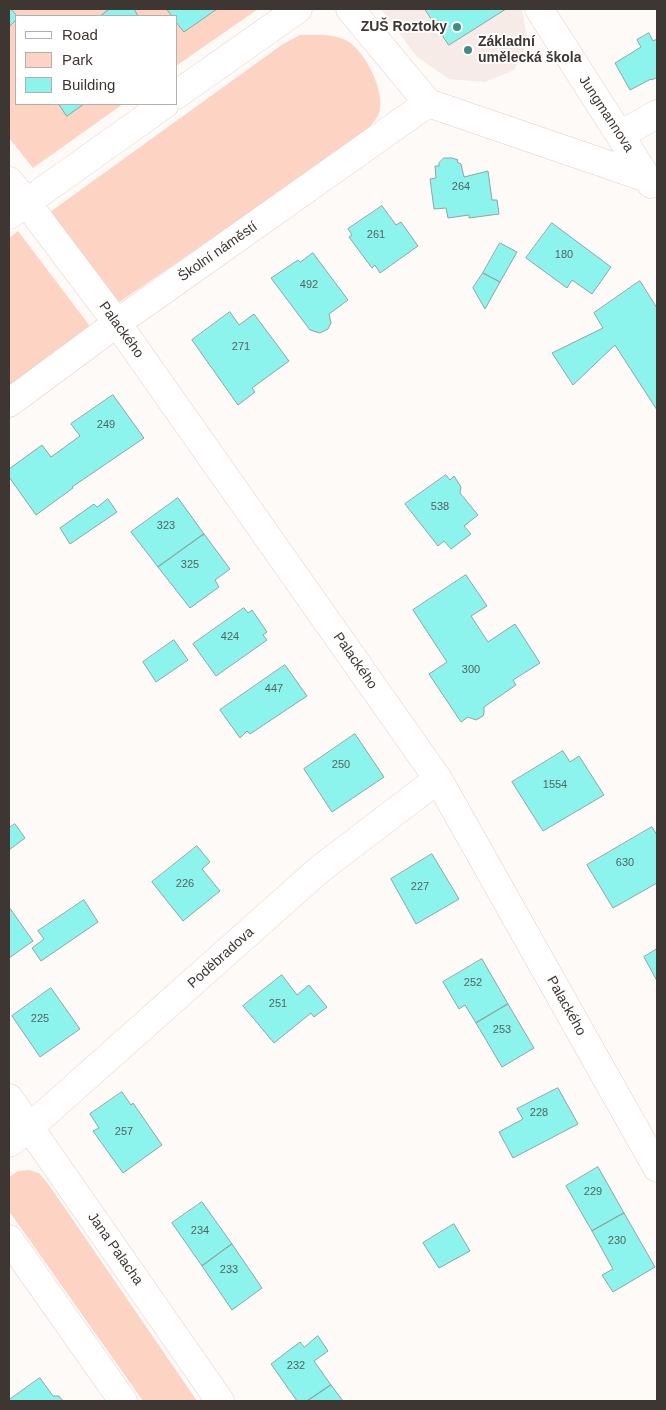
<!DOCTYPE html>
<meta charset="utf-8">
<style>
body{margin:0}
#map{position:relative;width:666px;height:1410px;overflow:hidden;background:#fefaf8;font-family:Helvetica,sans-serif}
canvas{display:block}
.frame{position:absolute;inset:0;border:10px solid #3e3633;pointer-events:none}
.legend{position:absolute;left:15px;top:15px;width:162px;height:90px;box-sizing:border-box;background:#fff;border:1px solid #b2afad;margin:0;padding:6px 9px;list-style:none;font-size:15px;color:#3e3633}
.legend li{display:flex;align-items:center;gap:10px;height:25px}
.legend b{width:25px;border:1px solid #b2afad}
</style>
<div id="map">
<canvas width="666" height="1410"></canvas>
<div class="frame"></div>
<ul class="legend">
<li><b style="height:6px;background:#fff"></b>Road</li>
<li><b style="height:14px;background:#fdd3c4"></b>Park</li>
<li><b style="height:14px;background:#8df3ed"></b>Building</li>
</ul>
</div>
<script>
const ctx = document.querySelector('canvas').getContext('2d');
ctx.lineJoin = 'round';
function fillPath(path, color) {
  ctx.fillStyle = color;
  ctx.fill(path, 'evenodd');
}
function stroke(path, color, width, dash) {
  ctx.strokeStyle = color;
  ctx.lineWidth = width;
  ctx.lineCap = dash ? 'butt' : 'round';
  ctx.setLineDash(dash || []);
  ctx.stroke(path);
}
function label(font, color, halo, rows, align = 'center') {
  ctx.font = font + ' Helvetica,sans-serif';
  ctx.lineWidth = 4;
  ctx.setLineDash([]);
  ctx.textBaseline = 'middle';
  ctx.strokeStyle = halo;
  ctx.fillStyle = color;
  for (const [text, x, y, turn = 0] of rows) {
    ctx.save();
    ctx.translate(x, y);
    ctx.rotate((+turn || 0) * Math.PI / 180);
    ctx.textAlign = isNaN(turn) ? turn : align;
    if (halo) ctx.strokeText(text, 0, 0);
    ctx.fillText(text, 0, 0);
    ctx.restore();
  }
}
fillPath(new Path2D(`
 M 381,9 L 522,9 L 528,43 L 514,70 L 485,82 L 449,79 L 417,57 Z`), '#f7ebe7');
fillPath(new Path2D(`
 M 9,9 L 258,9 L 176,66 L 176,16 L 16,16 L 16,104 L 123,104 L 33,168 L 9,138 Z
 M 300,35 C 317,35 334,33 349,42 C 366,53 386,93 379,113 C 374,125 365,131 356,139 L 118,303 L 50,212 L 283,44 Z
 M 18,231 L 92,329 L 9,389 L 9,238 Z
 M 29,1170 L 39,1173 L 49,1185 L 197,1401 L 143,1401 L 9,1211 L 9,1177 L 18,1171 Z`), '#fdd3c4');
const building = new Path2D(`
 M 9,9 L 11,9 L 17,16 L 16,20 L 9,27 Z
 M 107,9 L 134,9 L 138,16 L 100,16 L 108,10 Z
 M 167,9 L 217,9 L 184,32 L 176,22 L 176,16 L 172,16 Z
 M 425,9 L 506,9 L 449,45 Z
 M 649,33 L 653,41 L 657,39 L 657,77 L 652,80 L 651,79 L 630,90 L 615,63 L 641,47 L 637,40 Z
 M 59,104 L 84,104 L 67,116 Z
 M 444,158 L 452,158 L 458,160 L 457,162 L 461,164 L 464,177 L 488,171 L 492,200 L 497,200 L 499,214 L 469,218 L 469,215 L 448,218 L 446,208 L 434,209 L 430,179 L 436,178 L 435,166 L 439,166 L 439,163 Z
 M 382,206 L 396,225 L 401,222 L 418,246 L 380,273 L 375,265 L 372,268 L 349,237 L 352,235 L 348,229 Z
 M 552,223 L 611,267 L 592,294 L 572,280 L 567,288 L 526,258 Z
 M 500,243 L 517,252 L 500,282 L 483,273 Z
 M 313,253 L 348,300 L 329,314 L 331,323 L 328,329 L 320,333 L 310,330 L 271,278 L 298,260 L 300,262 Z
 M 483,273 L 500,282 L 485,309 L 473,288 Z
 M 640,281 L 657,308 L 657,410 L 615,345 L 573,385 L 552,353 L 603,328 L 594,313 Z
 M 230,312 L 239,325 L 254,314 L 289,361 L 252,388 L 255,392 L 238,405 L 192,340 Z
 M 113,395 L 144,438 L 72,487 L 73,488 L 36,515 L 9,477 L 9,469 L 42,445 L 51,457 L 80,436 L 71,424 Z
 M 446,475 L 450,480 L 454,476 L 461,487 L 460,493 L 478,515 L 464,526 L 471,534 L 451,549 L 444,541 L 438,546 L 405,504 Z
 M 178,498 L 204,534 L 158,567 L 131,532 Z
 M 108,499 L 117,512 L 70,544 L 60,528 L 94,504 L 97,507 Z
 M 204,534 L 230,569 L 215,580 L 219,587 L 190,608 L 158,567 Z
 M 466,575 L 487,606 L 471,616 L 488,642 L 515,624 L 540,663 L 513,680 L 516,685 L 484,707 L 484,713 L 483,716 L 476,720 L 468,717 L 461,722 L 429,674 L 447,662 L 413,610 Z
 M 244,608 L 248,613 L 252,610 L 267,632 L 263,635 L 267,640 L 216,676 L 193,644 Z
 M 174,640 L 188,660 L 156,682 L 143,662 Z
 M 285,665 L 307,696 L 250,734 L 247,731 L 240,738 L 220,710 Z
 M 355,734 L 384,777 L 332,812 L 304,769 Z
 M 563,751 L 570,762 L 579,756 L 604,795 L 543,831 L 512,782 Z
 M 15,824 L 25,838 L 9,850 L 9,828 Z
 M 652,827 L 657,835 L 657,883 L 613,908 L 587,865 Z
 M 197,846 L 210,862 L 202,869 L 220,891 L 183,921 L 152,882 Z
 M 432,854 L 459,899 L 416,924 L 391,879 Z
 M 84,900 L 98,922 L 41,961 L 32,948 L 44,939 L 38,931 Z
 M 9,907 L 33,941 L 9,958 Z
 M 657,949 L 657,981 L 644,957 Z
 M 482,959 L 508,1004 L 476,1023 L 465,1005 L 459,1009 L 443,982 Z
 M 282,975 L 297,995 L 309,985 L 327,1007 L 314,1017 L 311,1013 L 274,1043 L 243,1006 Z
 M 51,988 L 80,1029 L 40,1057 L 12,1016 Z
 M 508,1004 L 534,1048 L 502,1067 L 476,1023 Z
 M 558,1088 L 578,1124 L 513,1158 L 499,1132 L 523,1119 L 517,1109 Z
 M 122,1092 L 131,1105 L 133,1103 L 162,1145 L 123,1173 L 93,1131 L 99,1128 L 90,1114 Z
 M 598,1167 L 624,1213 L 592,1231 L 566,1186 Z
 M 202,1202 L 232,1244 L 202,1266 L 172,1223 Z
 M 624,1213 L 655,1267 L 613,1292 L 602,1275 L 613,1269 L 592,1231 Z
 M 454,1224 L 470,1251 L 439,1268 L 423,1243 Z
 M 232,1244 L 262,1288 L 232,1310 L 202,1266 Z
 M 318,1336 L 328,1351 L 314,1361 L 331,1385 L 307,1401 L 297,1401 L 271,1364 L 300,1342 L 304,1347 Z
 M 40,1378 L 53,1396 L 59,1396 L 63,1401 L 9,1401 L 9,1400 Z
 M 331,1385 L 343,1401 L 307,1401 Z`);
fillPath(building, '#8df3ed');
stroke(building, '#8ea5a3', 1);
const minor = new Path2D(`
 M 350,9 L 428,103 L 647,178
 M 539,9 L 651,184
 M 176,95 L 298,9
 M 620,135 L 657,114
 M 9,181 L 26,202 L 117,323 L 438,779 L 657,1168
 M 9,215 L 165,104
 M 9,403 L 117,323 L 428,103
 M 9,1098 L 220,1401
 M 9,1143 L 30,1127 L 320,869 L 438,779
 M 9,1239 L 123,1401`);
stroke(minor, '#e3cec7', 29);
stroke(minor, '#fff', 28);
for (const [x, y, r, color] of [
 [457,27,5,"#428a86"],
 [468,50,5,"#428a86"]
]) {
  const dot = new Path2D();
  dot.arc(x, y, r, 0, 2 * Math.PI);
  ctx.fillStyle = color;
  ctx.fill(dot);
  stroke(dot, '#fff', 2);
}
label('11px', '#526562', null, [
 ["264",461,187],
 ["261",376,235],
 ["180",564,255],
 ["492",309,285],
 ["271",241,347],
 ["249",106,425],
 ["538",440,507],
 ["323",166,526],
 ["325",190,565],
 ["424",230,637],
 ["300",471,670],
 ["447",274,689],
 ["250",341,765],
 ["1554",555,785],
 ["630",625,863],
 ["226",185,884],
 ["227",420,887],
 ["252",473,983],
 ["251",278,1004],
 ["225",40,1019],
 ["253",502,1030],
 ["228",539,1113],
 ["257",124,1132],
 ["229",593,1192],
 ["234",200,1231],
 ["230",617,1241],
 ["233",229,1270],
 ["232",296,1366]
]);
label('bold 14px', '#3e3633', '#fff', [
 ["ZUŠ Roztoky",447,27],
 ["Základní",478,42,"left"],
 ["umělecká škola",478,58,"left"]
], 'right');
label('14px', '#3e3633', '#fff', [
 ["Jungmannova",606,114,57],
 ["Školní náměstí",218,252,-35],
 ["Palackého",121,330,54],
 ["Palackého",355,661,55],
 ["Poděbradova",221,958,-42],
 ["Palackého",566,1006,61],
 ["Jana Palacha",115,1249,55]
]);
</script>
